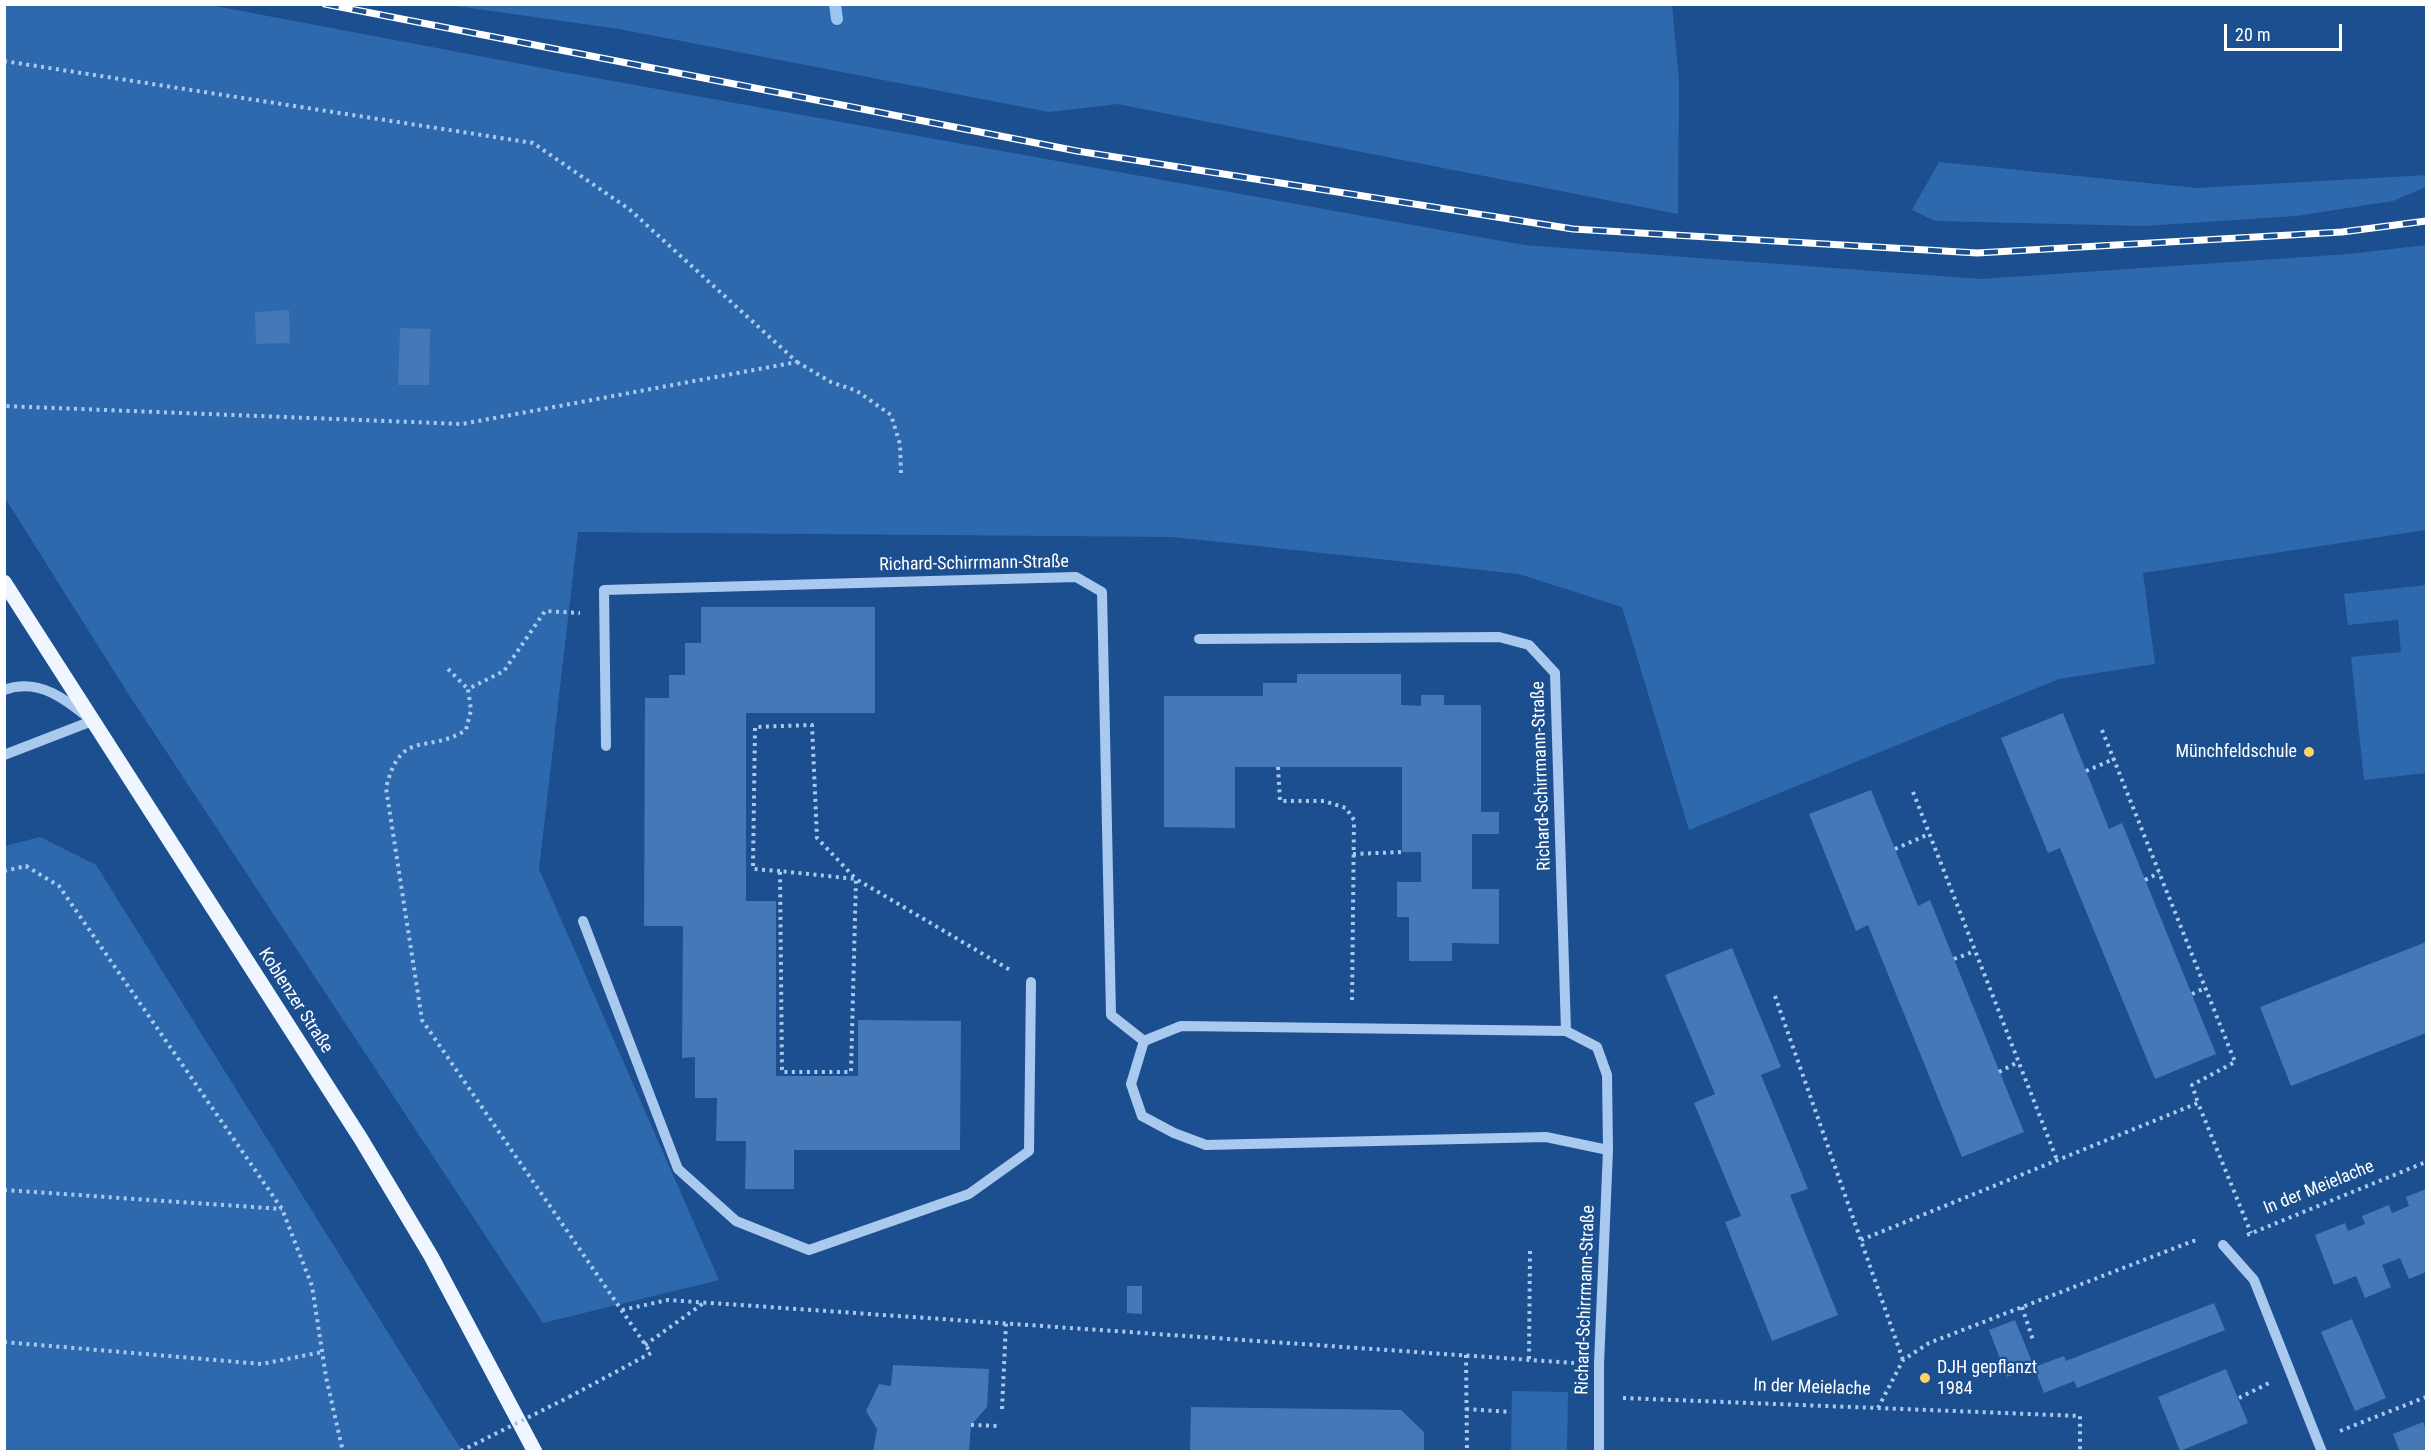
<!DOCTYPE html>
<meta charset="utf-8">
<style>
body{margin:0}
#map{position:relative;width:2431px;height:1456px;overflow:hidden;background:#1b4f8f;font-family:"Roboto Condensed",sans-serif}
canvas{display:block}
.frame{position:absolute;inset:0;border:6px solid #fff;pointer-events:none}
.scale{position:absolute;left:2224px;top:24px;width:118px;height:27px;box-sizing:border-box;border:3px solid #fff;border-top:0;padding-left:8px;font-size:18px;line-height:21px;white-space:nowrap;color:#fff;-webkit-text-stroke:4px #1b4f8f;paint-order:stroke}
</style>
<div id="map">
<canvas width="2431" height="1456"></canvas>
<div class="frame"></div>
<div class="scale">20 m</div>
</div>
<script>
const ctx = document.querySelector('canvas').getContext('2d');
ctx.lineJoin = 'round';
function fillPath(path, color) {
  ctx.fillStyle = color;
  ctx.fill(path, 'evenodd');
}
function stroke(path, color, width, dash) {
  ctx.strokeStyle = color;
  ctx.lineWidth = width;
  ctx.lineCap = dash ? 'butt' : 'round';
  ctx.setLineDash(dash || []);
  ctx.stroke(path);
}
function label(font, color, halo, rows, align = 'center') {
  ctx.font = font + ' "Roboto Condensed",sans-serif';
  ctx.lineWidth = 4.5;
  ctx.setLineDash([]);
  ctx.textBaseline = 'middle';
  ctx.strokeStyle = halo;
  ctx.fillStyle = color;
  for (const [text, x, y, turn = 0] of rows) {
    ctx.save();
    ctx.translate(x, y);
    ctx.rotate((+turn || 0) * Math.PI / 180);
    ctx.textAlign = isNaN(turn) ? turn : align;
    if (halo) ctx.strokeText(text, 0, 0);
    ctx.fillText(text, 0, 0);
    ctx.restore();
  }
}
fillPath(new Path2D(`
 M 5,5 L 210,5 L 574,74 L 1524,245 L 1981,279 L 2349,254 L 2426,245 L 2426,530 L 2143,573 L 2155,664 L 2059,679 L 1689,830 L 1622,607 L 1519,574 L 1173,537 L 578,532 L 539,869 L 719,1280 L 543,1323 L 129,695 L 5,498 Z
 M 449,5 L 1672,5 L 1679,80 L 1678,214 L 1117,104 L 1049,112 L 619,29 Z
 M 1939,162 L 2197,188 L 2426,175 L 2426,187 L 2393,201 L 2296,216 L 2145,226 L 1935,221 L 1912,210 Z
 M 2426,585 L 2426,773 L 2364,780 L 2351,657 L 2401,652 L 2398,620 L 2348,625 L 2344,594 Z
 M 40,837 L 96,865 L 462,1451 L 5,1451 L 5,846 Z
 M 1512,1391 L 1568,1392 L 1567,1451 L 1511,1451 Z`), '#2e69ad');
stroke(new Path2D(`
 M 835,4 L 837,19`), '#9cc4f0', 12);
fillPath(new Path2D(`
 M 289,310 L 290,343 L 256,344 L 255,312 Z
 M 400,328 L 430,329 L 429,385 L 398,385 Z
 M 701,607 L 875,607 L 875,713 L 746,713 L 746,901 L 776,901 L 776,1076 L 858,1076 L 858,1020 L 961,1021 L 960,1150 L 794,1150 L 794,1189 L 745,1189 L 746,1141 L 716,1141 L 717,1098 L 695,1098 L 695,1057 L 682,1058 L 683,926 L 644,926 L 645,698 L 669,698 L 669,675 L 685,675 L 685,643 L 701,643 Z
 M 1297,674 L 1401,674 L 1401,705 L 1421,706 L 1421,695 L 1444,695 L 1444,705 L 1481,705 L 1481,812 L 1499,812 L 1499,834 L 1472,834 L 1472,889 L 1499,889 L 1499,944 L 1452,943 L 1452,961 L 1409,961 L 1409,917 L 1397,917 L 1397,882 L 1421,882 L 1421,852 L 1402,852 L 1402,767 L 1235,767 L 1235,828 L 1164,827 L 1164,696 L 1263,696 L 1263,683 L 1297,683 Z
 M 2063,713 L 2109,829 L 2122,823 L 2216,1054 L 2155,1079 L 2060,848 L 2048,853 L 2001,738 Z
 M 1871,790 L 1918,906 L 1930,900 L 2024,1132 L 1962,1157 L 1868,925 L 1856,931 L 1809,814 Z
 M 2426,942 L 2426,1033 L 2291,1086 L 2260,1007 Z
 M 1732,948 L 1781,1067 L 1761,1075 L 1808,1189 L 1790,1195 L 1838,1315 L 1772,1341 L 1725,1222 L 1741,1216 L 1694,1103 L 1715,1094 L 1665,975 Z
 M 2426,1189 L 2426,1272 L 2409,1279 L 2400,1258 L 2382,1265 L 2391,1287 L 2365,1298 L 2356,1276 L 2334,1285 L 2315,1235 L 2345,1223 L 2348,1231 L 2365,1224 L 2362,1216 L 2389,1205 L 2392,1213 L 2409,1206 L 2406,1197 Z
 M 1127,1286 L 1142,1286 L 1142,1314 L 1127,1313 Z
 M 2214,1303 L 2225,1330 L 2077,1388 L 2074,1381 L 2044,1393 L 2034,1367 L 2064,1356 L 2066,1361 Z
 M 2352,1319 L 2386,1398 L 2355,1411 L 2321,1332 Z
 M 2015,1320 L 2034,1367 L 2007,1377 L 1989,1330 Z
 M 893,1365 L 989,1369 L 987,1407 L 971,1425 L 969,1452 L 873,1452 L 877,1429 L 866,1411 L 879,1384 L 891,1386 Z
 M 2226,1369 L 2248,1423 L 2180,1451 L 2158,1397 Z
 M 1191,1407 L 1401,1410 L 1424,1432 L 1424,1452 L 1190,1452 Z
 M 2423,1422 L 2426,1430 L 2426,1452 L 2400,1452 L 2393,1434 Z`), '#4478b7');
stroke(new Path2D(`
 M 4,61 L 533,143 L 629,209 L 797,362 L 462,424 L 4,406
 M 797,362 L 831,382 L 857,391 L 891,415 L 900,444 L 901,473
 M 448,669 L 468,689
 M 2102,730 L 2235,1062 L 2192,1085 L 2198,1103
 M 1278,767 L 1280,801 L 1324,801 L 1346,808 L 1354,820 L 1352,1004
 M 2086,771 L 2114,759
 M 1913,792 L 2057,1160
 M 1895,849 L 1929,834
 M 1353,854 L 1402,852
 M 4,871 L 26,866 L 59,886 L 282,1209 L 312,1286 L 326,1377 L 343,1452
 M 780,871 L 753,869 L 755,727 L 812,725 L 817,838 L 856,879 L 851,1072 L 782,1072 L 780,871 L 856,879 L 1010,970
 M 2145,880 L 2159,873
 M 1954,959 L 1975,951
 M 2192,994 L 2205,988
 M 1775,996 L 1903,1360
 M 1999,1072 L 2018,1062
 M 4,1190 L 282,1209
 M 2247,1235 L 2426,1162
 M 1861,1240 L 2198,1103 L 2251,1233
 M 2022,1307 L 2033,1340
 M 622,1310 L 668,1300 L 1574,1363
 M 4,1342 L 262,1364 L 322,1352
 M 645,1345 L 705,1302
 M 1466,1355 L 1467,1452
 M 1529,1359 L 1530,1251
 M 569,1397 L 651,1353 L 422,1020 L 386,788 C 401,727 427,755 466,730 L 471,710 L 468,689 L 504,671 L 545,611 L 580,613
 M 1623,1398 L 2080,1416 L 2080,1452
 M 2239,1398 L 2269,1383
 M 1878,1408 L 1903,1360 L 1929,1343 L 2193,1241 L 2199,1241
 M 1002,1409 L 1006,1323
 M 1466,1409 L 1511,1412
 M 971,1425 L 1000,1426
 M 2340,1431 L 2426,1397
 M 459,1452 L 461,1451`), '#a9c9ee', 4, [3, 4.5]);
stroke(new Path2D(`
 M 1199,639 L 1499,637 L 1529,645 L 1555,673 L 1566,1031
 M 4,690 C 39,677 67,700 92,721 L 4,755
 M 606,746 L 604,590 L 1076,577 L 1102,592 L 1111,1015 L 1144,1041
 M 583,921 L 678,1169 L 736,1221 L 809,1250 L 969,1194 L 1029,1151 L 1031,982
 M 1144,1041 L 1181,1026 L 1566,1031 L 1597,1047 L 1607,1075 L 1608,1150 L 1599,1364 L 1599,1452
 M 1144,1041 L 1131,1084 L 1142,1116 L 1174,1133 L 1206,1145 L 1546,1137 L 1608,1150
 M 2223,1245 L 2254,1280 L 2322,1452`), '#a9c9ee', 10);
stroke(new Path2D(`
 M 4,582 L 361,1139 L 431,1256 L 535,1452`), '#f0f6ff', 15);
const rail = new Path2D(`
 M 325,4 L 1077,151 L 1573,229 L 1977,253 L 2342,232 L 2426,221`);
stroke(rail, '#fff', 7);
stroke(rail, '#1b4f8f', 4.5, [14]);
stroke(new Path2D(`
 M 461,1451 L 569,1397`), '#a9c9ee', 4, [3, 4.5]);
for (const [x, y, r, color] of [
 [2309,752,6,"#ffd166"],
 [1925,1378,6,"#ffd166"]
]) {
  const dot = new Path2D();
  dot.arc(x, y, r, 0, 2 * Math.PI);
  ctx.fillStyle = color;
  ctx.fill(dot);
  stroke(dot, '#1b4f8f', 2);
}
label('18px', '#fff', '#1b4f8f', [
 ["Richard-Schirrmann-Straße",974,564,-1],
 ["Richard-Schirrmann-Straße",1542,776,-92],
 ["Koblenzer Straße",295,1001,57],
 ["In der Meielache",2319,1188,-22],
 ["Richard-Schirrmann-Straße",1586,1300,-88],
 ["In der Meielache",1812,1388,2]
]);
label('18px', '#fff', '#1b4f8f', [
 ["Münchfeldschule",2297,752],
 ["DJH gepflanzt",1937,1368,"left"],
 ["1984",1937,1389,"left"]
], 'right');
</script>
